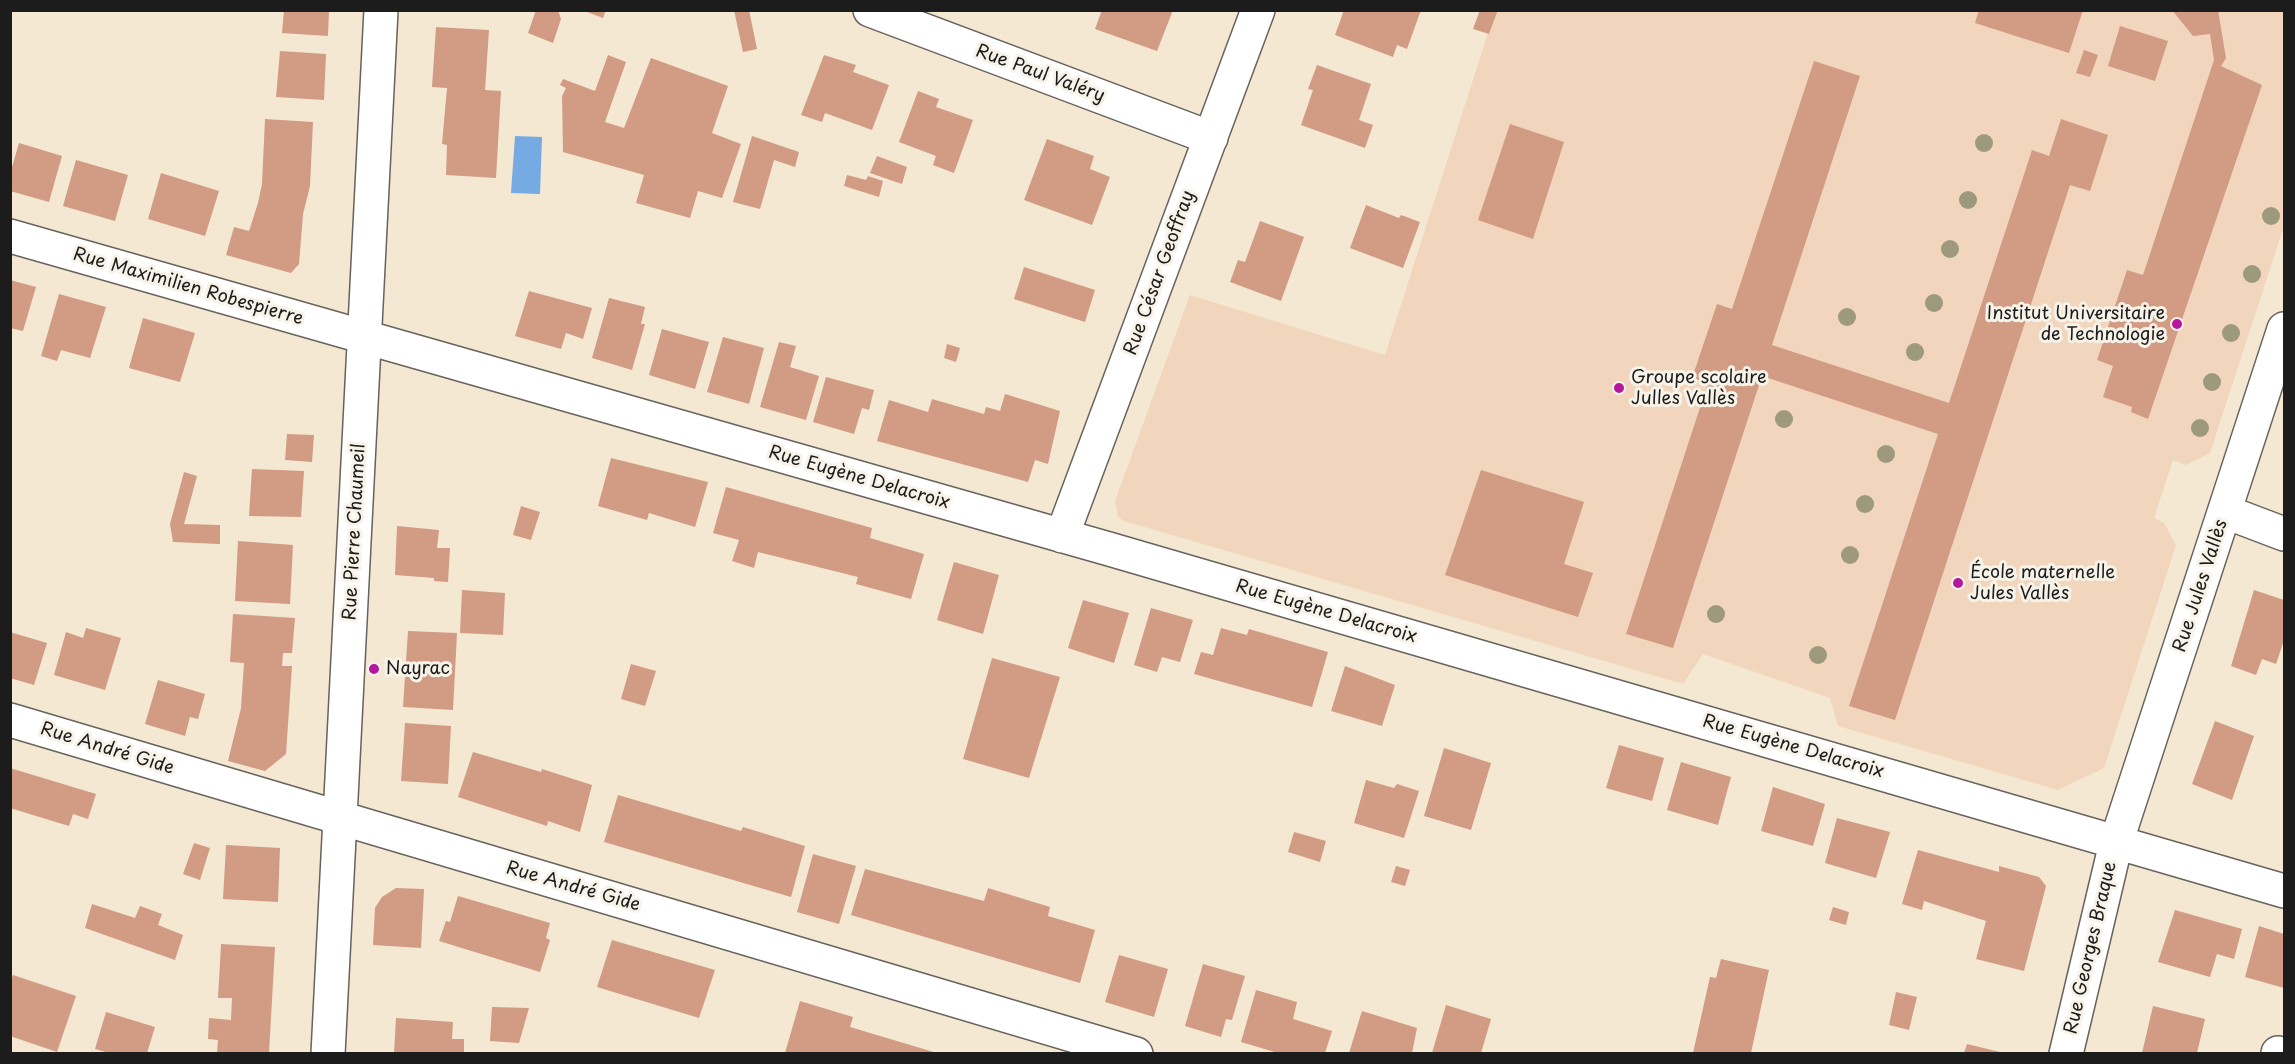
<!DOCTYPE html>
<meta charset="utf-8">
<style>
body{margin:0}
#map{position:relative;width:2295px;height:1064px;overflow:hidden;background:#f4e8d3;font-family:"Playpen Sans",sans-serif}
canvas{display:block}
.frame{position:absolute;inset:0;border:12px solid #1c1c1c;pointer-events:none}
</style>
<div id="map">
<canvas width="2295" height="1064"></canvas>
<div class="frame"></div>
</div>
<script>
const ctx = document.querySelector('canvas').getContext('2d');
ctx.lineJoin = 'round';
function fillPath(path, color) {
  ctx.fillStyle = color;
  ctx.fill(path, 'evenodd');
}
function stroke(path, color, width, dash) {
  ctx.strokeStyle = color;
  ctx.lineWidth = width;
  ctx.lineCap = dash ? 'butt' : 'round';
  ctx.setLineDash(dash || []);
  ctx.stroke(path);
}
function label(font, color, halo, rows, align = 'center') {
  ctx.font = font + ' "Playpen Sans",sans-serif';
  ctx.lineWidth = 6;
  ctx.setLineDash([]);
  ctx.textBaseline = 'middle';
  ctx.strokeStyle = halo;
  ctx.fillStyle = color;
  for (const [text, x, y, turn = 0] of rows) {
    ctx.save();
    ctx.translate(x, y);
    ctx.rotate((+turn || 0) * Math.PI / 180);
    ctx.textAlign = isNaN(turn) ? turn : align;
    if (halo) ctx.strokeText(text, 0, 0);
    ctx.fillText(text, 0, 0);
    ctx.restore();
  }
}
fillPath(new Path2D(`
 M 1495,11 L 2284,11 L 2284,226 L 2210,453 L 2186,465 L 2173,460 L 2154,518 L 2164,523 L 2176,545 L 2104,768 L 2058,790 L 1838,726 L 1830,698 L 1703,654 L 1683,684 L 1124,521 L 1118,517 L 1115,501 L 1190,295 L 1385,355 Z`), '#f2d5bd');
fillPath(new Path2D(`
 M 515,136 L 542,137 L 540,194 L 511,193 Z`), '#75aae2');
fillPath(new Path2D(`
 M 284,10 L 329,10 L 328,36 L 282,33 Z
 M 536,10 L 558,10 L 561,19 L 553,43 L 528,33 Z
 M 582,10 L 606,10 L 603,18 Z
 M 734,10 L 749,10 L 757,49 L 743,52 Z
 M 1102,10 L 1173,10 L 1157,51 L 1095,29 Z
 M 1344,10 L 1421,10 L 1407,49 L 1397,45 L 1393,57 L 1335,35 Z
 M 1480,10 L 1497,12 L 1489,34 L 1473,29 Z
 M 1979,10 L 2083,10 L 2069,53 L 1975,23 Z
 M 2172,10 L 2218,10 L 2226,58 L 2221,66 L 2262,85 L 2148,419 L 2131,412 L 2132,407 L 2103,397 L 2113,366 L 2097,360 L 2127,270 L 2143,275 L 2214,60 L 2210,34 L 2193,36 Z
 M 2120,26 L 2168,41 L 2155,81 L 2108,66 Z
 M 436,27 L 489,30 L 485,90 L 501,91 L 496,178 L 446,175 L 447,145 L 442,144 L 447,88 L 432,87 Z
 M 2084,50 L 2098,55 L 2090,77 L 2076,73 Z
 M 280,51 L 326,54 L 324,100 L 276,97 Z
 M 608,55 L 626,62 L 605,122 L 624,128 L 651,58 L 728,86 L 712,133 L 741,144 L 722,198 L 698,191 L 690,218 L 636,203 L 644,175 L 563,152 L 562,96 L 566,88 L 560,85 L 563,79 L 595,91 Z
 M 824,55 L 856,65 L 853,72 L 889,85 L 872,130 L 825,113 L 822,122 L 801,115 Z
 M 1814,61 L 1860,76 L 1772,345 L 1949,403 L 2032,150 L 2049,156 L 2061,119 L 2108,135 L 2090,191 L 2070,185 L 1895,720 L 1849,706 L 1938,434 L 1762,376 L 1673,648 L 1626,634 L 1708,383 L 1692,378 L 1717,304 L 1732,309 Z
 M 1317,65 L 1371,84 L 1359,120 L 1373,125 L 1365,148 L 1301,125 L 1313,90 L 1308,89 Z
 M 918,91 L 939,99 L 936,107 L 973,120 L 954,173 L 933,165 L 936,156 L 899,142 Z
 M 265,119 L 313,122 L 310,186 L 303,214 L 299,264 L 291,273 L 226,255 L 234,227 L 249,231 L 258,203 L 262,184 Z
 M 1510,124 L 1564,142 L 1533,239 L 1478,220 Z
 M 752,136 L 799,152 L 795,167 L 774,160 L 760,209 L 733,202 Z
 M 1047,139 L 1094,156 L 1090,169 L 1110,177 L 1092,225 L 1024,200 Z
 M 19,143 L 62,156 L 49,202 L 10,191 L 10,174 Z
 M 877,156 L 907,167 L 902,184 L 870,173 Z
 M 76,160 L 128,175 L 115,221 L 63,206 Z
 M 161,173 L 219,191 L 205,236 L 148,219 Z
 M 847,175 L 866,180 L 868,176 L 883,181 L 879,197 L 844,186 Z
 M 1366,205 L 1399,218 L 1401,215 L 1420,222 L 1403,268 L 1350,248 Z
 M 1260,221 L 1304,237 L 1281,301 L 1230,282 L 1238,260 L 1245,262 Z
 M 1024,267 L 1095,290 L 1085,322 L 1014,299 Z
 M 10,280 L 36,287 L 23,331 L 10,328 Z
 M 529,291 L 592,308 L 583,339 L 566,333 L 561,349 L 515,336 Z
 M 59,294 L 106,307 L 90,358 L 61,350 L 57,361 L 41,356 Z
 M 609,298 L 645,307 L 641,324 L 645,324 L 632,370 L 592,358 Z
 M 143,318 L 195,333 L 180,382 L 129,368 Z
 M 662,329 L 709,342 L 695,389 L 649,375 Z
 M 723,337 L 764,348 L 749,404 L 707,392 Z
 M 779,342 L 796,346 L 790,367 L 819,376 L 806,420 L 760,407 Z
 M 947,344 L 960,348 L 956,362 L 944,358 Z
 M 826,377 L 874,390 L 869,410 L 862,408 L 854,434 L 813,422 Z
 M 1005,394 L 1060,411 L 1048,464 L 1035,460 L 1028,482 L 877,441 L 889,400 L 928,412 L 932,399 L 984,414 L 986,407 L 1000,411 Z
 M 287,434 L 314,435 L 312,462 L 285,460 Z
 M 611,458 L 708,482 L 695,527 L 649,513 L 647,520 L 598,506 Z
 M 252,469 L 304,471 L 301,517 L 249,516 Z
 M 1481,470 L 1584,502 L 1564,564 L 1593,573 L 1578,617 L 1445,575 Z
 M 184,472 L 197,476 L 184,524 L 220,525 L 220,544 L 173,542 L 170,524 Z
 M 726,487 L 872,528 L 870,538 L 924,554 L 911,599 L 856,584 L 858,577 L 758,552 L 754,568 L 732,561 L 739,540 L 713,533 Z
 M 521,506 L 540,512 L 531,540 L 513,535 Z
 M 397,526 L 439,530 L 437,548 L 450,548 L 448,582 L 434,581 L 434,578 L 395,575 Z
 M 238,541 L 293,545 L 290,604 L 235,601 Z
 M 954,562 L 999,575 L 983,634 L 937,620 Z
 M 462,590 L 505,593 L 503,635 L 460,633 Z
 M 2254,590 L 2284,600 L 2284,640 L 2276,664 L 2262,659 L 2256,675 L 2231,666 Z
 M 1083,600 L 1129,613 L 1114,663 L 1068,648 Z
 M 1151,608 L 1193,620 L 1180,662 L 1162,657 L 1157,672 L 1134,665 Z
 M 233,614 L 295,618 L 292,653 L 283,653 L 282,666 L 292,666 L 286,754 L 265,771 L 228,761 L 241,708 L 244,663 L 230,662 Z
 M 86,628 L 121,638 L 105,690 L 54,675 L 66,632 L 83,638 Z
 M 1221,628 L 1247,635 L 1249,629 L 1328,652 L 1312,707 L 1194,674 L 1201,652 L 1213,655 Z
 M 408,631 L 457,633 L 453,710 L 403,707 Z
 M 10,632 L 47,643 L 34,685 L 10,678 Z
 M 992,658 L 1060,677 L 1029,778 L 963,759 Z
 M 631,664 L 656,671 L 645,706 L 621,699 Z
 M 1345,666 L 1395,685 L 1382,726 L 1331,711 Z
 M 158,680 L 205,694 L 198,719 L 190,717 L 185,736 L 145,724 Z
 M 2215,721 L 2254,736 L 2232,800 L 2192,784 Z
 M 405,723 L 451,726 L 448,784 L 401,781 Z
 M 1619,745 L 1664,758 L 1652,801 L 1606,788 Z
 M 1444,748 L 1491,763 L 1471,830 L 1424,816 Z
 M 473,752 L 541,772 L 542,769 L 592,785 L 580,832 L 548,821 L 547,826 L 458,797 Z
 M 1681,762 L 1731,777 L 1718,825 L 1667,810 Z
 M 10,768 L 96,794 L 88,819 L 73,814 L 69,826 L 10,808 Z
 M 1366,780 L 1394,788 L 1397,784 L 1419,791 L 1404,838 L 1354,823 Z
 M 1773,787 L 1825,804 L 1813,846 L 1761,831 Z
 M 618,795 L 741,831 L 743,827 L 805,846 L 791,897 L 604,842 Z
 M 1837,818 L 1890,832 L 1876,878 L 1825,863 Z
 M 1294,832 L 1326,841 L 1320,862 L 1288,852 Z
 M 194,843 L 210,848 L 200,880 L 183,874 Z
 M 226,845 L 280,848 L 278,902 L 223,899 Z
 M 1918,850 L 1999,872 L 1999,866 L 2039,877 L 2046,886 L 2024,971 L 1976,959 L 1986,921 L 1924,901 L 1922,910 L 1902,904 Z
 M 813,854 L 856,866 L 839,924 L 797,912 Z
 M 1396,866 L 1410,870 L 1405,886 L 1391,882 Z
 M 865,869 L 984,901 L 988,888 L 1050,907 L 1048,916 L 1095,930 L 1080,983 L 851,915 Z
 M 396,888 L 424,889 L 421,948 L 373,945 L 375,908 L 382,897 Z
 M 458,896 L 550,923 L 546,938 L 550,940 L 540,972 L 439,941 L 446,921 L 450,922 Z
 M 92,904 L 135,918 L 140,906 L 162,914 L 158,925 L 183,935 L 175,960 L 85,928 Z
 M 1833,907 L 1849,912 L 1846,925 L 1829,920 Z
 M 2175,910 L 2242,929 L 2234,959 L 2217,954 L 2210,977 L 2158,962 Z
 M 2259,926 L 2284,934 L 2284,988 L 2245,977 Z
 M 612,940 L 715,970 L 699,1018 L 597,987 Z
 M 221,944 L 275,947 L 269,1053 L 217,1053 L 218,1040 L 208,1039 L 209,1018 L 231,1020 L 232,998 L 218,998 Z
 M 1119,955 L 1168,969 L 1154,1017 L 1105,1002 Z
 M 1721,959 L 1769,970 L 1751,1053 L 1693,1053 L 1710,977 L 1716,978 Z
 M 1203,964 L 1245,976 L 1232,1020 L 1226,1019 L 1221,1037 L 1185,1026 Z
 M 13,975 L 76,996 L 57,1052 L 10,1036 L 10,983 Z
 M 1256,990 L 1297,1002 L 1293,1019 L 1332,1031 L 1325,1053 L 1278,1053 L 1241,1042 Z
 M 1896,992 L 1917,997 L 1909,1030 L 1889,1025 Z
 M 800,1001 L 853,1017 L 850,1027 L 937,1053 L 785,1053 Z
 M 1446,1005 L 1491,1019 L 1481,1053 L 1432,1053 Z
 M 2153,1006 L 2205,1019 L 2197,1053 L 2142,1053 Z
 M 492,1007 L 529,1008 L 519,1043 L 490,1041 Z
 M 1362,1011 L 1417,1028 L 1412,1053 L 1349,1053 Z
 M 106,1012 L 155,1027 L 147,1053 L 109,1053 L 95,1049 Z
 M 396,1018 L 453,1022 L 452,1039 L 464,1039 L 464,1053 L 394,1053 Z
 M 1967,1044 L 2004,1053 L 1964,1053 Z`), '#d19b84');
const minor = new Path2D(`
 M 870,10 L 1211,138
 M 10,236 L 1109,549 L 2284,891
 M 2226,512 L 2284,534
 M 1062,536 L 1258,10
 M 10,720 L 1136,1054
 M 328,1054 L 381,10
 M 2066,1054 L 2116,843 L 2284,329
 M 2278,1054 L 2278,1053`);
stroke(minor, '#68635c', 36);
stroke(minor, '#fff', 33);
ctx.fillStyle = '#9c997d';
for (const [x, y] of [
 [1984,143],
 [1968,200],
 [2271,216],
 [1950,249],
 [2252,274],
 [1934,303],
 [1847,317],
 [2231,333],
 [1915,352],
 [2212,382],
 [1784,419],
 [2200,428],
 [1886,454],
 [1865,504],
 [1850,555],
 [1716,614],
 [1818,655]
]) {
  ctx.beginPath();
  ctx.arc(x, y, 9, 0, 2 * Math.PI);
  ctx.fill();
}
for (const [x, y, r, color] of [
 [2177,324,6,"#b5179e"],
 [1619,388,6,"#b5179e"],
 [1958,583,6,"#b5179e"],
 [374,669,6,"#b5179e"]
]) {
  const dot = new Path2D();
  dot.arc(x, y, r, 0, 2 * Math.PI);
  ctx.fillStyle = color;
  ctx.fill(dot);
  stroke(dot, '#f7f3e8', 2);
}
label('18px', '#1c1c1c', '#f7f3e8', [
 ["Rue Paul Valéry",1040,74,20],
 ["Rue César Geoffray",1160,273,-70],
 ["Rue Maximilien Robespierre",188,287,16],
 ["Rue Eugène Delacroix",859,478,16],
 ["Rue Pierre Chaumeil",355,532,-87],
 ["Rue Jules Vallès",2201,586,-72],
 ["Rue Eugène Delacroix",1326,612,16],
 ["Rue Eugène Delacroix",1793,747,16],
 ["Rue André Gide",107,749,17],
 ["Rue André Gide",573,887,16],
 ["Rue Georges Braque",2091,948,-77]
]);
label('18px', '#1c1c1c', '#f7f3e8', [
 ["Institut Universitaire",2165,314,"right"],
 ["de Technologie",2165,335,"right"],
 ["Groupe scolaire",1631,378],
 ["Julles Vallès",1631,399],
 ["École maternelle",1970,573],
 ["Jules Vallès",1970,594],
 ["Nayrac",386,669]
], 'left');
</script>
